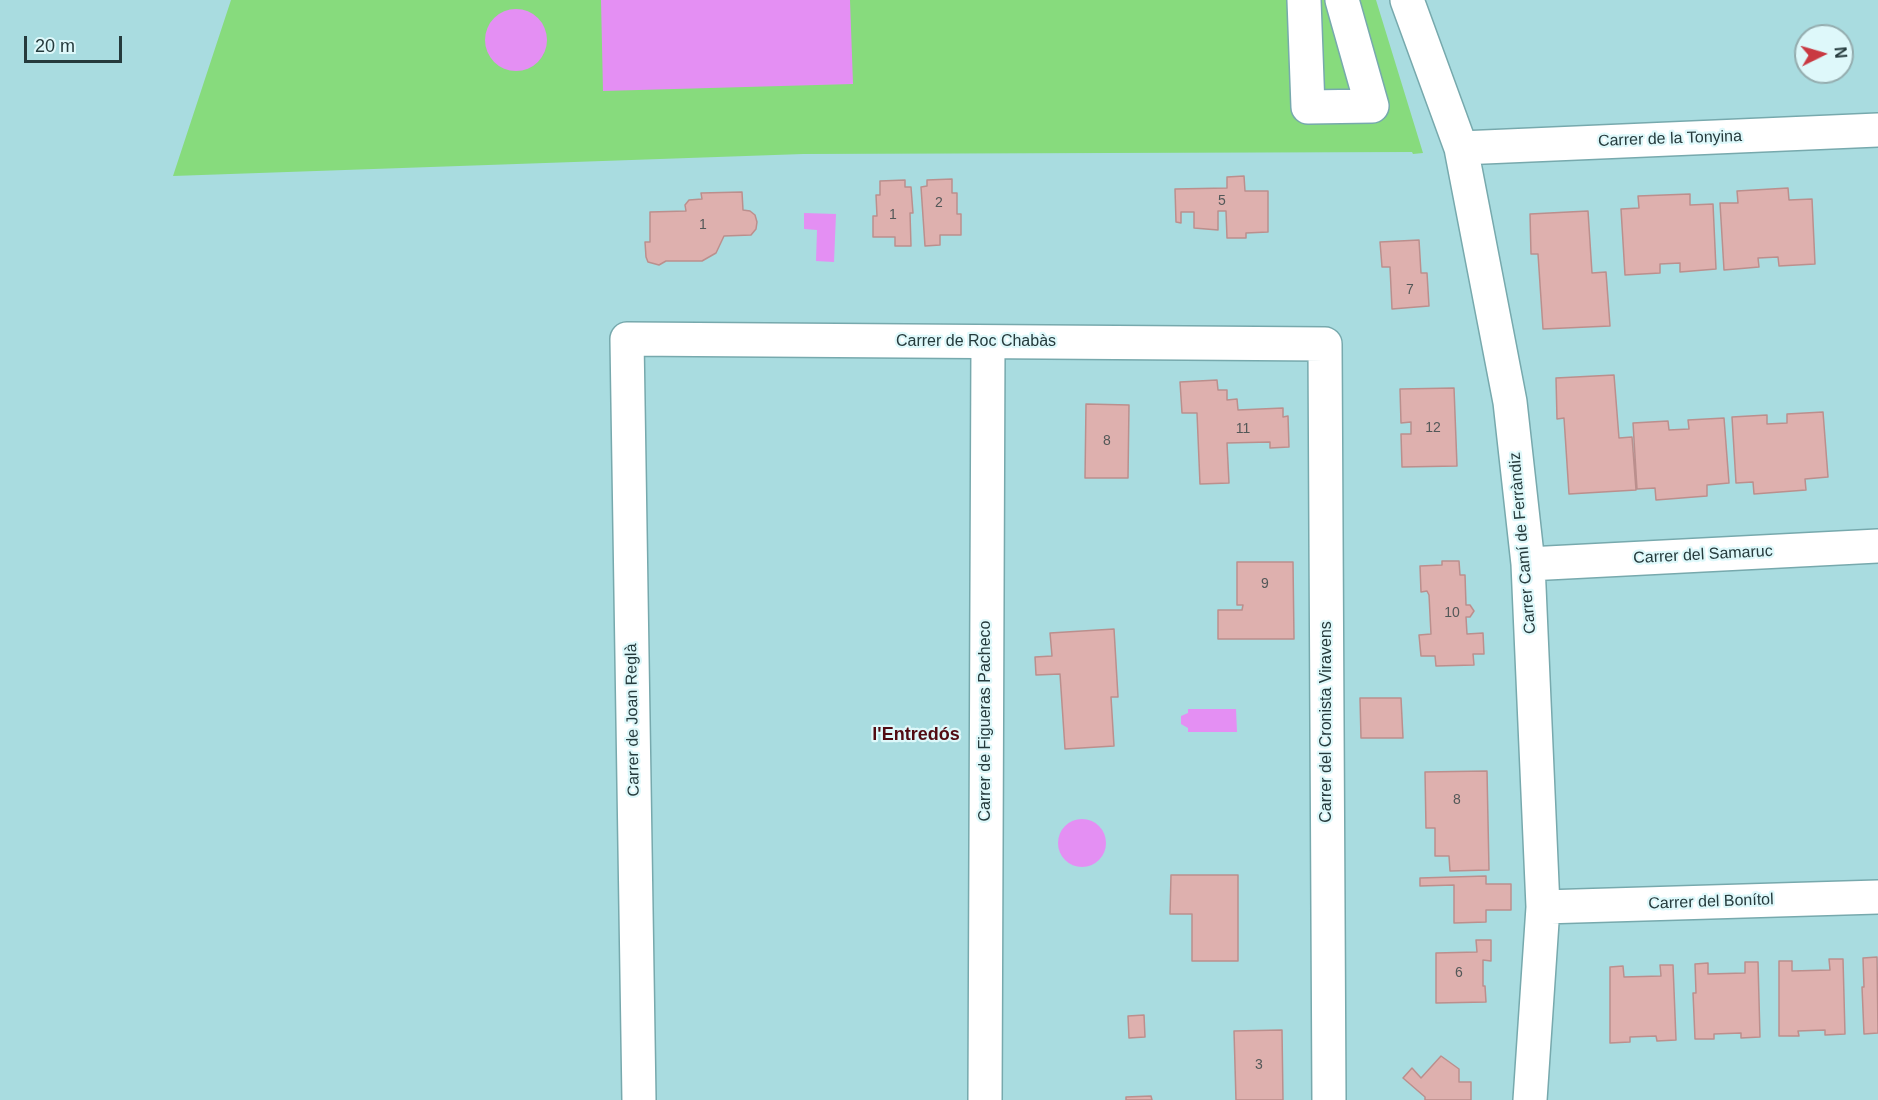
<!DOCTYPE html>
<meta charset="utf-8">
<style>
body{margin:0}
#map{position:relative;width:1878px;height:1100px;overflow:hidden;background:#a9dce0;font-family:Helvetica,sans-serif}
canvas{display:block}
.north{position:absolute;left:1794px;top:24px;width:60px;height:60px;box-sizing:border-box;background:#def8fa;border:2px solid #94acae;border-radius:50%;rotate:85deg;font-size:16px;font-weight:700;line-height:24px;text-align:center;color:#253a3c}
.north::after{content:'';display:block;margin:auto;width:21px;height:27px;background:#c93942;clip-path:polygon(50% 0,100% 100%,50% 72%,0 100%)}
.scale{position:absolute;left:24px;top:36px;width:98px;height:27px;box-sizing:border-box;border:3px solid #253a3c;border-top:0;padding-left:8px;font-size:18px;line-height:21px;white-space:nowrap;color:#253a3c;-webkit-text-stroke:4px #def8fa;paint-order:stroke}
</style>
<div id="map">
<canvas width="1878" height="1100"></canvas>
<div class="north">N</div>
<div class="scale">20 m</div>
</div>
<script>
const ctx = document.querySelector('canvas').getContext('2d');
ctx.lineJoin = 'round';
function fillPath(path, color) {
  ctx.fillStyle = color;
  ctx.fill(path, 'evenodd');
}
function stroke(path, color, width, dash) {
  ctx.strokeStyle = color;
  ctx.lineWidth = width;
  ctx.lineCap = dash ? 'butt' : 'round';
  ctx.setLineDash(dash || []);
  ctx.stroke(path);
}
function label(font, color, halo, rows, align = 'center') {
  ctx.font = font + ' Helvetica,sans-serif';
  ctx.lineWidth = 4.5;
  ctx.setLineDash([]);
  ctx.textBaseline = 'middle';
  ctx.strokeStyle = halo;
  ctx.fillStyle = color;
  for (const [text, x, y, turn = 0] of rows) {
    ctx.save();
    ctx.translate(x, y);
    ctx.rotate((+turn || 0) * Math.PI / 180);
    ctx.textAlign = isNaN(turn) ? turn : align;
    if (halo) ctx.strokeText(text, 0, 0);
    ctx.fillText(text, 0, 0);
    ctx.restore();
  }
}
fillPath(new Path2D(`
 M 231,0 L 1376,0 L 1423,153 L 1413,154 L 1412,152 L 803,154 L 173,176 Z`), '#87db7d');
fillPath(new Path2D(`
 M 601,0 L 850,0 L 853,84 L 603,91 Z
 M485 40a31 31 0 1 1 62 0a31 31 0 1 1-62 0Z
 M 804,213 L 836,214 L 834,262 L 816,261 L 817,230 L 804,229 Z
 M 1188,709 L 1236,709 L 1237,732 L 1188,732 L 1188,728 L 1181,724 L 1181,716 L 1188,713 Z
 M1058 843a24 24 0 1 1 48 0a24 24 0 1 1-48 0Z`), '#e48ff3');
const building = new Path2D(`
 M 1244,176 L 1245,191 L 1268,191 L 1268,232 L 1246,233 L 1246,238 L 1227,238 L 1226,211 L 1218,211 L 1218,230 L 1194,228 L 1194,212 L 1181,212 L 1181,223 L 1176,222 L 1175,189 L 1227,188 L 1227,177 Z
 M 952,179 L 952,193 L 957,193 L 957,214 L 961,214 L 961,235 L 940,235 L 940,245 L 925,246 L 921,187 L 927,186 L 927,180 Z
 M 905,180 L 905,187 L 911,187 L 913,213 L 910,213 L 911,246 L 895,246 L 895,237 L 873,237 L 873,216 L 877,216 L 876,195 L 880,195 L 880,181 Z
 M 1788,188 L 1789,200 L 1812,199 L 1815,264 L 1779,266 L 1778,257 L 1758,258 L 1759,267 L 1724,270 L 1720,203 L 1738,203 L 1737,191 Z
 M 742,192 L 743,210 L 750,211 L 755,215 L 757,222 L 756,229 L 751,235 L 724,236 L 716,253 L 702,261 L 666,261 L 659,265 L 648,262 L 646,257 L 645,242 L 650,242 L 650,212 L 686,211 L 685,205 L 689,200 L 702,199 L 701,193 Z
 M 1690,194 L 1690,205 L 1713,204 L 1716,269 L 1680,272 L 1680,263 L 1660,264 L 1660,273 L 1625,275 L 1621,209 L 1639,208 L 1638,196 Z
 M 1588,211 L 1592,273 L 1606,272 L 1610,326 L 1543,329 L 1538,254 L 1531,254 L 1530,214 Z
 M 1419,240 L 1421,273 L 1427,273 L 1429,306 L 1392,309 L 1390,267 L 1382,267 L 1380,242 Z
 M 1614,375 L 1619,438 L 1632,437 L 1636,490 L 1569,494 L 1564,418 L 1557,419 L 1556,378 Z
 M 1217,380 L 1218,390 L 1227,390 L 1227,400 L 1237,399 L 1238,410 L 1283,408 L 1283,417 L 1288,416 L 1289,447 L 1270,448 L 1270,442 L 1227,443 L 1229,483 L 1200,484 L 1197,413 L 1182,413 L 1180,382 Z
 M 1454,388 L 1457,466 L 1402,467 L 1401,434 L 1411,434 L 1411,422 L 1401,423 L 1400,389 Z
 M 1086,404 L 1129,405 L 1128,478 L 1085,478 Z
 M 1823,412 L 1828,477 L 1805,479 L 1806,490 L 1754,494 L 1753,482 L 1736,483 L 1732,417 L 1767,415 L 1767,424 L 1787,423 L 1787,414 Z
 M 1724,418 L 1729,483 L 1707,485 L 1707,496 L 1656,500 L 1655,488 L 1637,489 L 1633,423 L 1668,421 L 1669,430 L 1689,429 L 1688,420 Z
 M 1442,561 L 1459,561 L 1460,575 L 1465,575 L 1466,605 L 1470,605 L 1474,611 L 1470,617 L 1466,617 L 1467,634 L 1483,633 L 1484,654 L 1473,654 L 1474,665 L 1436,666 L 1435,656 L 1421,656 L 1419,635 L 1431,634 L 1429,595 L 1427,591 L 1421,592 L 1420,566 L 1442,565 Z
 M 1237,562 L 1293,562 L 1294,639 L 1218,639 L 1218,610 L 1242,610 L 1243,605 L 1237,605 Z
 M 1114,629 L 1118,697 L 1111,697 L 1114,746 L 1065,749 L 1060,674 L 1036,675 L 1035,657 L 1052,656 L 1050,633 Z
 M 1360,698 L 1401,698 L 1403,738 L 1361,738 Z
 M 1487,771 L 1489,870 L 1450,871 L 1449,856 L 1435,856 L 1435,828 L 1426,828 L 1425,772 Z
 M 1171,875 L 1238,875 L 1238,961 L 1192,961 L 1192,914 L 1170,914 Z
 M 1486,876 L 1486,884 L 1511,884 L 1511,910 L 1486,910 L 1486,922 L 1454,923 L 1454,885 L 1420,886 L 1420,878 Z
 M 1476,940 L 1491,940 L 1491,961 L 1483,960 L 1483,986 L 1485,986 L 1486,1002 L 1436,1003 L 1436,953 L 1477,952 Z
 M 1877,957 L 1878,1033 L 1864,1034 L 1862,987 L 1864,987 L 1863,958 Z
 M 1829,959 L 1843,959 L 1845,1034 L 1825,1035 L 1825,1030 L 1798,1031 L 1799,1036 L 1779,1036 L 1779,961 L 1792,961 L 1792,971 L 1830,970 Z
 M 1745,962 L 1758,962 L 1760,1037 L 1741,1038 L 1741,1033 L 1714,1034 L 1714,1039 L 1695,1039 L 1693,993 L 1696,993 L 1695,964 L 1708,963 L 1708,974 L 1745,973 Z
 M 1660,965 L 1673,965 L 1676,1040 L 1657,1041 L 1656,1036 L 1630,1037 L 1630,1042 L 1610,1043 L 1610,967 L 1623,966 L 1624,977 L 1661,976 Z
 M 1144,1015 L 1145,1037 L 1129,1038 L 1128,1016 Z
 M 1282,1030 L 1283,1100 L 1236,1100 L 1234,1031 Z
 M 1441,1056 L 1459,1069 L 1459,1082 L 1471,1082 L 1471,1100 L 1425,1100 L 1425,1097 L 1403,1078 L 1412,1068 L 1421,1078 Z
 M 1151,1096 L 1152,1100 L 1126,1100 L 1126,1097 Z`);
fillPath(building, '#deb0ae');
stroke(building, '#bb8f8d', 1.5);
const minor = new Path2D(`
 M 1304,0 L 1308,107 L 1372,106 L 1342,0
 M 1407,0 L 1461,148 L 1510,402 L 1528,564 L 1543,907 L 1530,1100
 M 1461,148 L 1878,130
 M 1528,564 L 1878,546
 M 1543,907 L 1878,897
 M 639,1100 L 627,339 L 1325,344 L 1329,1100
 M 985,1100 L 988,342`);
stroke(minor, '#77a9ad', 36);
stroke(minor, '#fff', 33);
label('14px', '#535858', null, [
 ["5",1222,201],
 ["2",939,203],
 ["1",893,215],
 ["1",703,225],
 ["7",1410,290],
 ["12",1433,428],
 ["11",1243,429],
 ["8",1107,441],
 ["9",1265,584],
 ["10",1452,613],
 ["8",1457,800],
 ["6",1459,973],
 ["3",1259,1065]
]);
label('16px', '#253a3c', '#def8fa', [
 ["Carrer de la Tonyina",1670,139,-2],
 ["Carrer de Roc Chabàs",976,342],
 ["Carrer Camí de Ferràndiz",1523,543,-95],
 ["Carrer del Samaruc",1703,555,-3],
 ["Carrer de Joan Reglà",633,720,-91],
 ["Carrer de Figueras Pacheco",986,721,-90],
 ["Carrer del Cronista Viravens",1327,722,-90],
 ["Carrer del Bonítol",1711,902,-2]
]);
label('bold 18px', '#510b12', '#def8fa', [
 ["l'Entredós",916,735]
]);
</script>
